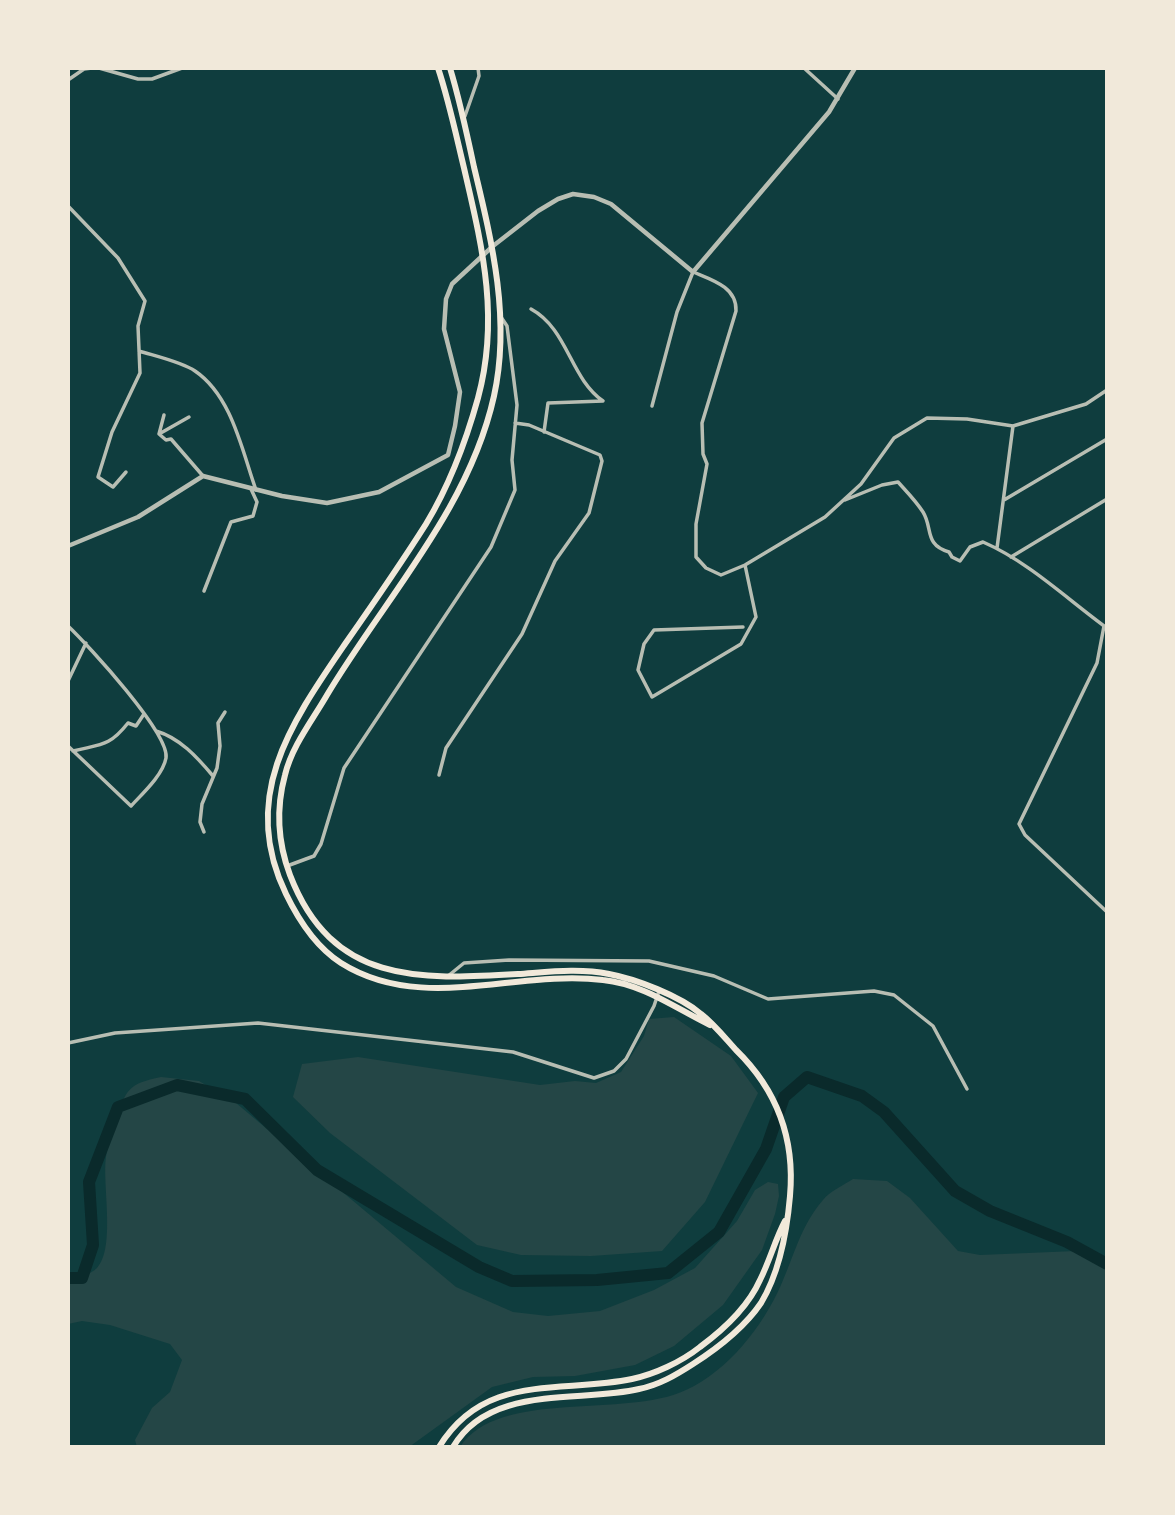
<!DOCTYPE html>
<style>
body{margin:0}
#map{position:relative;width:1175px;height:1515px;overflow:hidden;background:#0f3d3e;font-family:"Roboto Condensed",sans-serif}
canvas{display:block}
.frame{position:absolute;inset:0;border:70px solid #f1e9da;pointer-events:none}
</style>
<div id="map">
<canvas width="1175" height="1515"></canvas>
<div class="frame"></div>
</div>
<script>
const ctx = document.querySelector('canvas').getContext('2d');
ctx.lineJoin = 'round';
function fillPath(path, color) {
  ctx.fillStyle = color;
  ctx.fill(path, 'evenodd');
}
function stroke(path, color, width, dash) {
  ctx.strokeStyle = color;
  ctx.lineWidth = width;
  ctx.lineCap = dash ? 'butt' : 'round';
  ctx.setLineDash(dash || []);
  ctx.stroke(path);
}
fillPath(new Path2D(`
 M 674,1017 L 731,1056 L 758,1093 L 705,1202 L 662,1251 L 591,1256 L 521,1255 L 477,1245 L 330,1133 L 293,1097 L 302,1064 L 358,1057 L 540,1085 L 575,1081 L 596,1083 L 621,1072 L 644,1036 L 649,1019 Z
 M 161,1077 L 199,1081 L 236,1103 L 456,1287 L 513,1312 L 548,1316 L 600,1311 L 654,1290 L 695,1268 L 737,1221 L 755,1190 L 768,1182 L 778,1184 L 779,1196 L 775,1214 L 762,1250 L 723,1305 L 674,1346 L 635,1365 L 575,1376 L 533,1377 L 492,1387 L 409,1447 L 137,1447 L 135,1440 L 152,1408 L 170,1392 L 182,1360 L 170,1344 L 110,1325 L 82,1321 L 68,1324 L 68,1282 C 77,1278 91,1274 97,1268 C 116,1248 102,1184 106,1157 C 107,1145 113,1132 116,1121 C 126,1089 128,1084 161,1077 Z
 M 853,1179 L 887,1181 L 910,1198 L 958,1251 L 980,1255 L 1076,1251 L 1107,1259 L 1107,1447 L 460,1447 C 499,1388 626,1419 686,1390 C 728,1371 763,1326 781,1285 C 794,1256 801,1225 823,1200 C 830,1191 844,1185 853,1179 Z`), '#244646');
stroke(new Path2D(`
 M 68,1278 L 82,1278 L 93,1245 L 89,1182 L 118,1107 L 177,1085 L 245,1099 L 317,1170 L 479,1267 L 512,1281 L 597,1280 L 668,1273 L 719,1232 L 766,1149 L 784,1097 L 807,1077 L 862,1096 L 884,1112 L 955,1191 L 990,1211 L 1067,1242 L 1107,1264`), '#0a2a2b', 12);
stroke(new Path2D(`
 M 99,68 L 138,79 L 152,79 L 182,68
 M 804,68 L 838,99
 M 68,80 L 84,69 L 92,68
 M 465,116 L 479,76 L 478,68
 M 68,206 L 118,258 L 145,301 L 138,326 L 140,373 L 112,432 L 98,477 L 113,487 L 126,472
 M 531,309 C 568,329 570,378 603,401 L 548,403 L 544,432
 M 139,351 C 155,356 182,362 195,371 C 232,396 242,451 256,490
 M 652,406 L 677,312 L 693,272 C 712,280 737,287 736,311 L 702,423 L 703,454 L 707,464 L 696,524 L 696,557 L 706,568 L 721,575 L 745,565 L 825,517 L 861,484 L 894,438 L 927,418 L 967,419 L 1013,426 L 1086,404 L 1107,390
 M 164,415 L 159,434 L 166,440 L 171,439 L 203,476
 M 159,434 L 189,417
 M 845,500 L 882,485 L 898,482 C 907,492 916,501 923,512 C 933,528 924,545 949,552 L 952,557 L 960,561 L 970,547 L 983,542 C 1029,562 1067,599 1107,628
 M 1004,500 L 1107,439
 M 997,548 L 1013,426
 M 1011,557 L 1107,499
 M 204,591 L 231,522 L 253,516 L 257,502 L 251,489
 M 68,626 C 88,645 170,734 166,758 C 163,775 142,794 131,806 L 68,746
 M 1104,626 L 1097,663 L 1019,824 L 1025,835 L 1107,912
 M 743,627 L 654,630 L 644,644 L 638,670 L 652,697 L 741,644 L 756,617 L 745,565
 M 68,681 L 86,643
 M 156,731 C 180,738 197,757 213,776
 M 73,751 C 101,744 109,747 128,723 L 136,726 L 144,714
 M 439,775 L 446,748 L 522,634 L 555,561 L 589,513 L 602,461 L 600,455 L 529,425 L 515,423
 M 204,832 L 200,822 L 202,804 L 217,768 L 220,746 L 218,723 L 225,712
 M 287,866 L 314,856 L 321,844 L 344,768 L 491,547 L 515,490 L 512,460 L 517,405 L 507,326 L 501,317
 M 448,976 L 464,963 L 509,960 L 649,961 L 714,976 L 768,999 L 874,991 L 894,995 L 933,1026 L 967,1089
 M 68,1043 L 115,1033 L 258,1023 L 513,1052 L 594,1078 L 614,1071 L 626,1059 L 654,1006 L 659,991`), '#b8beb3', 3.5);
stroke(new Path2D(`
 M 68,546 L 138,517 L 203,476 L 282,496 L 327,503 L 379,492 L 448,455 L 455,426 L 460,392 L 444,329 L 446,299 L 452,284 L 493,246 L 538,211 L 558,199 L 573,194 L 594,197 L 611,204 L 693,272 L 829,112 L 855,68`), '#b8beb3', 4.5);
stroke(new Path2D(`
 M 438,68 C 449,101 456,135 464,168 C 482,246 500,317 478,398 C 466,441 449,486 426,524 C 400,565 373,604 345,644 C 291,723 239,797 286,894 C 299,921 316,947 341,963 C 422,1014 516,969 603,980 C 643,984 675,1008 710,1025
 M 450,68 C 460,101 467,134 474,167 C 492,242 511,319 494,396 C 469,509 385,598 327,695 C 312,721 292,746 285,775 C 276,808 278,843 290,875 C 332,984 418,980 518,974 C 548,972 579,968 609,974 C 636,979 680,996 701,1014 C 714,1024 725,1038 736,1050 C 777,1090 795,1140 790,1196 C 787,1231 779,1273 761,1303 C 744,1328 718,1348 693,1364 C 676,1375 659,1385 639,1389 C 579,1403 490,1384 453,1447
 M 439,1447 C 485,1372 559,1394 632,1379 C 655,1374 681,1362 700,1347 C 723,1330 748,1307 760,1280 C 770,1260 775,1240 785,1221`), '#f1e9da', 6);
</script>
